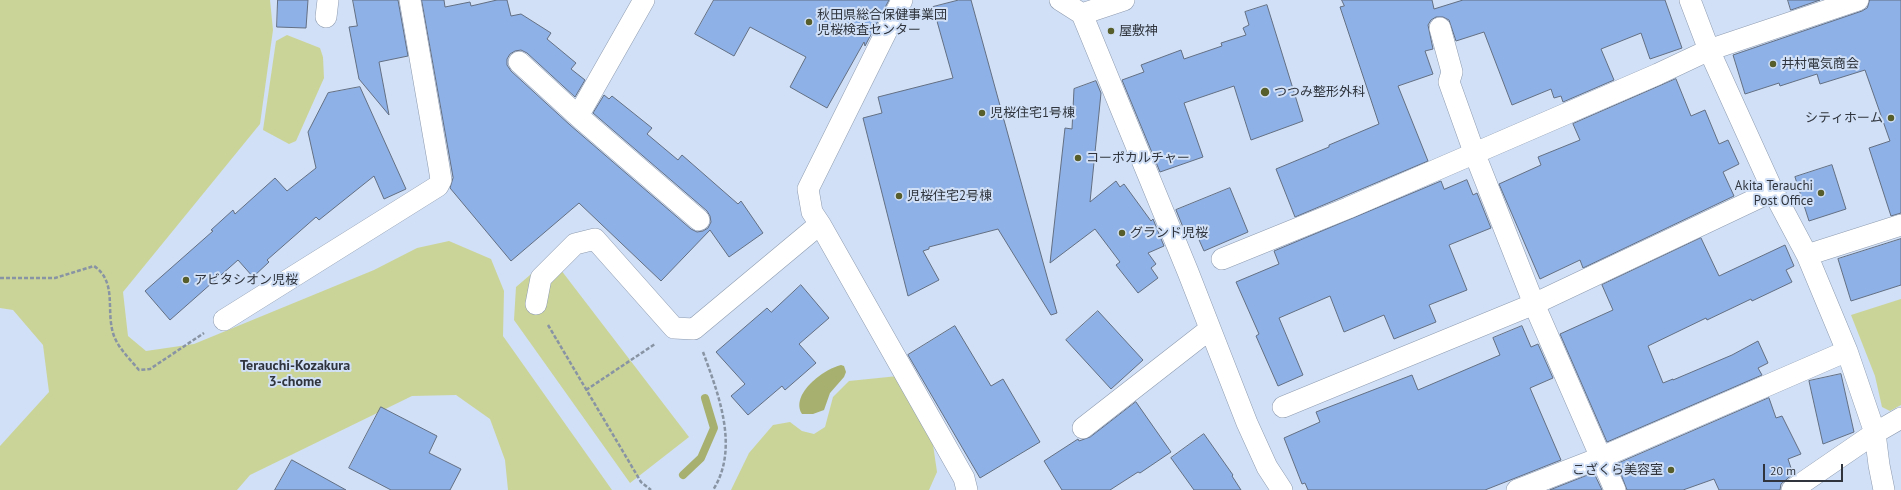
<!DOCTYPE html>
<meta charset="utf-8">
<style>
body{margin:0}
#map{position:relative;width:1901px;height:490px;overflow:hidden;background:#d1e0f6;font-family:"PT Sans",sans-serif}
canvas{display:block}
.scale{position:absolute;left:1763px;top:464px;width:80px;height:18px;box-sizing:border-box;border:2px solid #2f343d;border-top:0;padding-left:5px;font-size:12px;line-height:14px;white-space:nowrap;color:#2f343d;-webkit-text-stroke:3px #d1e0f6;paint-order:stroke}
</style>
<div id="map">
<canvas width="1901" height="490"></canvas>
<div class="scale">20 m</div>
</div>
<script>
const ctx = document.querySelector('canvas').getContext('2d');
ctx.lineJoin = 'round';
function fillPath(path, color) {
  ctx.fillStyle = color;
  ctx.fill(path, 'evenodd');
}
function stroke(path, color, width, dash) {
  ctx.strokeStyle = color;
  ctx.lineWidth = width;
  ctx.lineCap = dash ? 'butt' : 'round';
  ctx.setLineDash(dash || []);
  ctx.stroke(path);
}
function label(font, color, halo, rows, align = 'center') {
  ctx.font = font + ' "PT Sans","Noto Sans JP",sans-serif';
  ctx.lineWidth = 4;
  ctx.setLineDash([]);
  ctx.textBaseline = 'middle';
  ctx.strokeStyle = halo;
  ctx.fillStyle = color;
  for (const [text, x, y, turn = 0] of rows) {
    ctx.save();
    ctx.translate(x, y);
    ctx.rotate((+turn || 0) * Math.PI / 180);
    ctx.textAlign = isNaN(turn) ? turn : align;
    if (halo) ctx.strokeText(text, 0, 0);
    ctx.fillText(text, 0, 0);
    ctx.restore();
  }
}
fillPath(new Path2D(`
 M 0,0 L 270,0 L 273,30 L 260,124 L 123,292 L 128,336 L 146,351 L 194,344 L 374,270 L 417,248 L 449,241 L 491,259 L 504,291 L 503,336 L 612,490 L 508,490 L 505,460 L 490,419 L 456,395 L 412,396 L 250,475 L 237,490 L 0,490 L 0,446 L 49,392 L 43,345 L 13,310 L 0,308 Z
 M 287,35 L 320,48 L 323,57 L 324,78 L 296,141 L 289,144 L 263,130 L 276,41 Z
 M 551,257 L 689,437 L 630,483 L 514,320 L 516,287 Z
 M 1901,299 L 1901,405 L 1890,411 L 1882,407 L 1875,376 L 1851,315 Z
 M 898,376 L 929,417 L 937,472 L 929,490 L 731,490 L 749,453 L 773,425 L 790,422 L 802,431 L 814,434 L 825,427 L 833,397 L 849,381 Z`), '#cbd498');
fillPath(new Path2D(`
 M 841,365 L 844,366 L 846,372 L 844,377 L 830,393 L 824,410 L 813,414 L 802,414 C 790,394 824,369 841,365 Z`), '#a8b06f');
stroke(new Path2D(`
 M 683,475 L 701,458 L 714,428 L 705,398`), '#a8b06f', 8);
const building = new Path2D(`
 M 278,0 L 308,0 L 306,28 L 277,27 Z
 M 353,0 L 398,0 L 408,56 L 379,62 L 389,115 L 359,79 L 349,27 L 357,26 Z
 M 422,0 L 444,0 L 445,7 L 470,2 L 471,6 L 497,0 L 507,0 L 511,16 L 521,14 L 551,33 L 547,39 L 576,63 L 571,69 L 585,80 L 575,97 L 527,53 L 521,50 L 515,51 L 510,54 L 507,59 L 507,65 L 511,71 L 570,125 L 691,229 L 697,232 L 703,231 L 708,228 L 711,222 L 710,216 L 707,211 L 593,113 L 604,95 L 609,99 L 612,96 L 652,128 L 647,134 L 678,160 L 682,155 L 738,204 L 741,201 L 763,233 L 729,257 L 710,230 L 661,281 L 579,203 L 511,261 L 450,188 L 453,178 Z
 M 714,0 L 889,0 L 865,46 L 864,42 L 827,108 L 790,87 L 806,57 L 750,27 L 734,56 L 695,34 Z
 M 959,0 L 971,0 L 1057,313 L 1051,315 L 998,229 L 929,247 L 929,249 L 923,251 L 939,280 L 908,296 L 863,118 L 882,113 L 878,97 L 953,78 L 933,7 Z
 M 1342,0 L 1432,0 L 1434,9 L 1463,0 L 1665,0 L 1682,48 L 1650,59 L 1641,33 L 1601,49 L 1614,80 L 1563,102 L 1561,96 L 1554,98 L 1551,89 L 1512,105 L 1484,32 L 1456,41 L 1449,20 L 1443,17 L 1436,17 L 1431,20 L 1428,25 L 1433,49 L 1425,51 L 1433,74 L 1398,86 L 1428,161 L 1295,217 L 1276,169 L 1329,147 L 1329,145 L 1379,124 L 1340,7 L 1344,6 Z
 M 1788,0 L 1820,0 L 1791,10 Z
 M 1870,0 L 1901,0 L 1901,213 L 1891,216 L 1869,148 L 1890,141 L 1865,70 L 1820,84 L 1817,74 L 1780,86 L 1779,83 L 1745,94 L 1733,55 L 1862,11 L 1867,8 Z
 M 1267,5 L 1303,121 L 1251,140 L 1234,86 L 1184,103 L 1203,157 L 1160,172 L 1122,80 L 1144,72 L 1141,65 L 1181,50 L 1184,59 L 1222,46 L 1221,43 L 1246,35 L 1243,28 L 1249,25 L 1245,12 Z
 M 1676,79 L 1691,116 L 1705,110 L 1719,144 L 1728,140 L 1739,164 L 1723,172 L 1734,196 L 1583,268 L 1580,260 L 1540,279 L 1499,184 L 1541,165 L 1538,157 L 1580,140 L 1573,124 Z
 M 1096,81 L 1101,93 L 1090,202 L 1116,181 L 1120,187 L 1124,184 L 1151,221 L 1153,219 L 1164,246 L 1148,253 L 1156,264 L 1151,268 L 1158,278 L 1138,293 L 1116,265 L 1120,262 L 1095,229 L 1050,263 L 1065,128 L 1072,129 L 1074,89 Z
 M 360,87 L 406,189 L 384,199 L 374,176 L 319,220 L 316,217 L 267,260 L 269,262 L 253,277 L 238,260 L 170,320 L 145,291 L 213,231 L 211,230 L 233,210 L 235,214 L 275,178 L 287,191 L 316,168 L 308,132 L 328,93 Z
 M 1832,165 L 1846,209 L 1809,221 L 1795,177 Z
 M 1467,180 L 1473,195 L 1477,193 L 1491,228 L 1449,245 L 1467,290 L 1429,305 L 1436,322 L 1394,339 L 1384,315 L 1344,332 L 1330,296 L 1279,318 L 1303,375 L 1278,386 L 1256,336 L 1259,334 L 1236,282 L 1279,264 L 1274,251 L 1441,181 L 1444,189 Z
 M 1230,188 L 1248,232 L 1204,251 L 1196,233 L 1187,237 L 1176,210 Z
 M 1701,238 L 1719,276 L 1785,245 L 1794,266 L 1786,270 L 1792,282 L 1752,301 L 1751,299 L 1707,320 L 1706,318 L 1648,346 L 1663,383 L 1673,379 L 1673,380 L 1732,355 L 1758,341 L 1768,363 L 1758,368 L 1762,375 L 1607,442 L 1560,334 L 1613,310 L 1602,285 Z
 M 1901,239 L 1901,285 L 1851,301 L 1838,259 Z
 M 801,285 L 829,318 L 799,344 L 816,363 L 785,390 L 782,386 L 748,415 L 731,396 L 745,384 L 716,352 L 767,308 L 771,312 Z
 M 1098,311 L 1143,360 L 1111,389 L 1066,340 Z
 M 955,326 L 991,386 L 1003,379 L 1040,442 L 980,478 L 908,355 Z
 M 1522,326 L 1531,347 L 1538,344 L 1553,378 L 1530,388 L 1561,460 L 1485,490 L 1308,490 L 1305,483 L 1302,484 L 1284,438 L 1320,422 L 1316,412 L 1412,375 L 1418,390 L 1500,355 L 1493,338 Z
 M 1841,374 L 1854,432 L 1823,444 L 1809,381 Z
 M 1769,398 L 1776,418 L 1782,416 L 1801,454 L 1788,459 L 1793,474 L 1781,484 L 1780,490 L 1719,490 L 1714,479 L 1683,490 L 1627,490 L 1617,464 Z
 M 1136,402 L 1171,452 L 1140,473 L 1138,472 L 1110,490 L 1062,490 L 1044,461 L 1078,439 L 1079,441 L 1090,437 Z
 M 381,407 L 437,436 L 429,453 L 461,469 L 450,490 L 391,490 L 349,468 Z
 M 1204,434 L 1233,475 L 1232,476 L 1241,490 L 1194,490 L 1171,458 Z
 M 292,460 L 346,490 L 275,490 Z
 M 1594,473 L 1602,490 L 1550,490 Z`);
fillPath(building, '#8eb1e7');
stroke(building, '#636f83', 1);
const street = new Path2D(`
 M 902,0 L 808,189 L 812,212 L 820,224 L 964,478 L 967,490
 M 1060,0 L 1082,14 L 1188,272 L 1247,423 L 1267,467 L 1282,490
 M 1690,0 L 1709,50 L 1773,191 L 1807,255 L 1847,351 L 1875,433 L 1879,465 L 1884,490
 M 1082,14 L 1124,0
 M 326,17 L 328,0
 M 1440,28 L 1452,72 L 1449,82 L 1474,152 L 1534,304 L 1615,490
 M 519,62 L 578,116 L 699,220
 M 578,116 L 644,0
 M 1807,255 L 1901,225
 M 1222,259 L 1348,208 L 1658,74 L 1709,50 L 1858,0
 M 536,304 L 541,278 L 575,244 L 595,239 L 674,328 L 694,329 L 820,224
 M 224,320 L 438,186 L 441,180 L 439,167 L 410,0
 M 1283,407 L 1534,304 L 1773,191
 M 1083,428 L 1210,329
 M 1517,490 L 1602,457 L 1847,351
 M 1792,490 L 1875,433 L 1901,418`);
stroke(street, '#8e9bb0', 22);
stroke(new Path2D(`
 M 0,278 L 55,278 L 94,266 C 116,281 107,306 112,329 C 115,345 128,357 139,370 L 150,369 L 204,333
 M 548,325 L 641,482 L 651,490
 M 703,352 C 718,393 740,448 713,490
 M 586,390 L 655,344`), '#8893a3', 2.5, [4, 2]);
stroke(street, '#fff', 21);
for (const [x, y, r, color] of [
 [809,22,4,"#575d2b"],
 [1111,31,4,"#575d2b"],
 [1773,64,4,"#575d2b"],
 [1265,92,5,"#575d2b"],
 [982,113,4,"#575d2b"],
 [1891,118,4,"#575d2b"],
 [1078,158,4,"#575d2b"],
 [1821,193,4,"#575d2b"],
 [899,196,4,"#575d2b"],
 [1122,233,4,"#575d2b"],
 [186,280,4,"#575d2b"],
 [1671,470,4,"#575d2b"]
]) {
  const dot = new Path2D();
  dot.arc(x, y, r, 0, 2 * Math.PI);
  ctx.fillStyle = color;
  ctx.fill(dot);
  stroke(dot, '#d1e0f6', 1.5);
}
label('13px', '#2f343d', '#d1e0f6', [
 ["秋田県総合保健事業団",817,15],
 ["児桜検査センター",817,30],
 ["屋敷神",1119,31],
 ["井村電気商会",1781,64],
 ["つつみ整形外科",1274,92],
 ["児桜住宅1号棟",990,113],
 ["シティホーム",1883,118,"right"],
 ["コーポカルチャー",1086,158],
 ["Akita Terauchi",1813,186,"right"],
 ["Post Office",1813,201,"right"],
 ["児桜住宅2号棟",907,196],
 ["グランド児桜",1130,233],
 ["アビタシオン児桜",194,280],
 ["こざくら美容室",1663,470,"right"]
], 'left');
label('bold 14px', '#2f343d', '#d1e0f6', [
 ["Terauchi-Kozakura",295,366],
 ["3-chome",295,382]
]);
</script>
